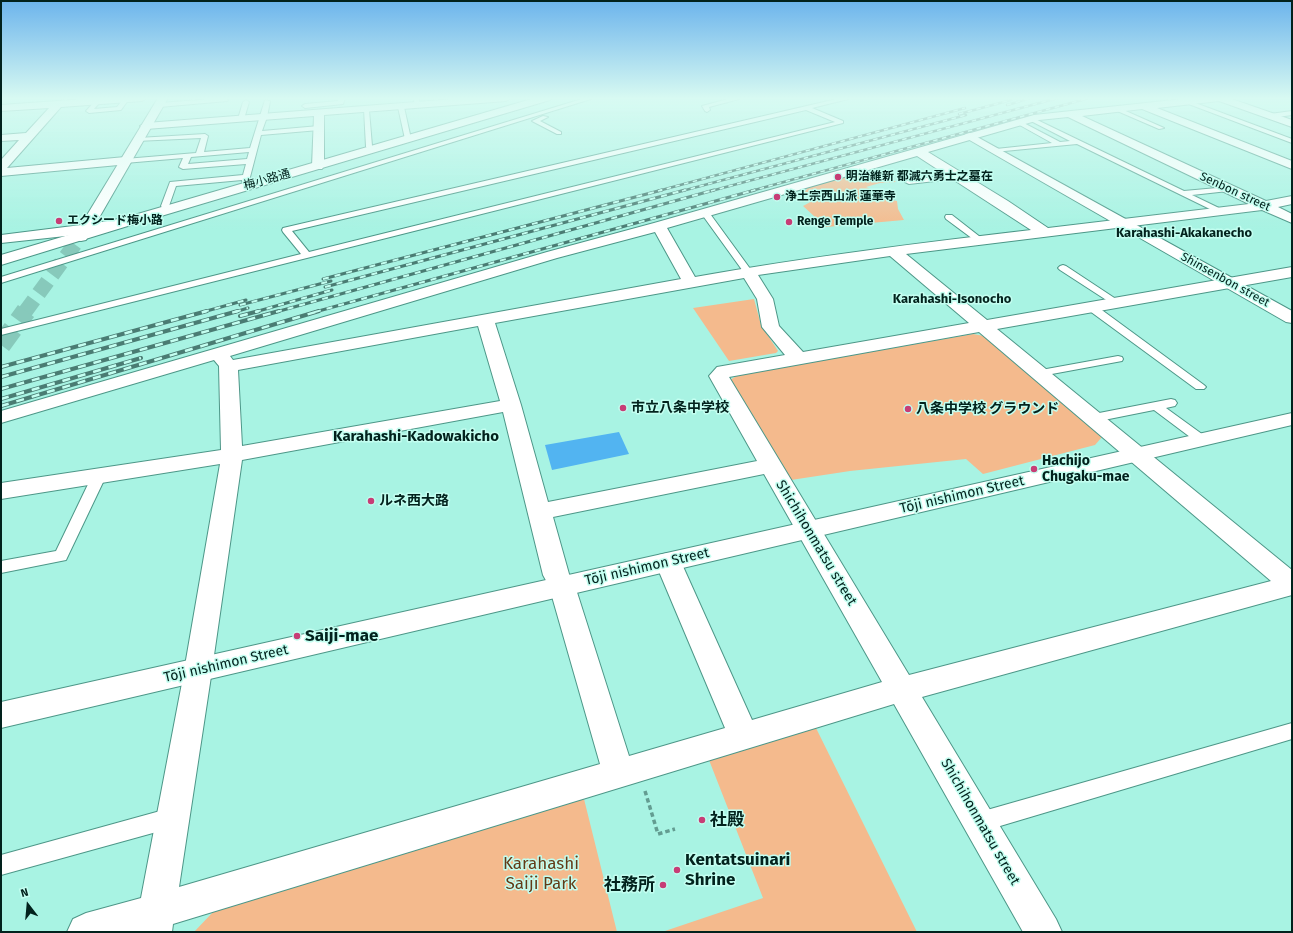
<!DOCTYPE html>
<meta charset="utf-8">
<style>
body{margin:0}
#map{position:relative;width:1293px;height:933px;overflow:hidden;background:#a8f3e3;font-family:"Fira Sans",sans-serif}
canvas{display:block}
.frame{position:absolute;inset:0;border:2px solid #02221d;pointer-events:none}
.north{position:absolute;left:8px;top:885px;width:40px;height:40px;-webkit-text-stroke:3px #c3fef0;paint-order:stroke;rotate:344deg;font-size:11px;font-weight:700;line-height:16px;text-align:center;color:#02221d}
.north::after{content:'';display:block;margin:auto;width:14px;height:18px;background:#02221d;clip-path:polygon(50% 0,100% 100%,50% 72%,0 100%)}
</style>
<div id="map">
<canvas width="1293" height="933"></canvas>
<div class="frame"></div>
<div class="north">N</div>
</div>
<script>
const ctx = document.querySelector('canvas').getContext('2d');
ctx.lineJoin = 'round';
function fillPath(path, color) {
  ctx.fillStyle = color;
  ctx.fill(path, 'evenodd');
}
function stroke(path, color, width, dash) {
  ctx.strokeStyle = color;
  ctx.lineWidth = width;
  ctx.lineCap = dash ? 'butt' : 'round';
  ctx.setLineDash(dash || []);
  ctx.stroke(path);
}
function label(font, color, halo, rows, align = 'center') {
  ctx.font = font + ' "Fira Sans","Noto Sans JP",sans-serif';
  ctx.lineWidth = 3;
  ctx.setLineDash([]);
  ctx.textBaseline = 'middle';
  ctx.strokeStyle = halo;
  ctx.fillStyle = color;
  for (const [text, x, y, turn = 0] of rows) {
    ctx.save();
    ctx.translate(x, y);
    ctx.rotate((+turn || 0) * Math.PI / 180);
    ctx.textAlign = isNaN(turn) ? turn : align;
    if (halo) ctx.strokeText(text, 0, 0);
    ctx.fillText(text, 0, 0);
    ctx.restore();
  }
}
fillPath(new Path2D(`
 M 854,172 L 858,174 L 884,173 L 896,182 L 880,183 L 866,187 L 877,192 L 890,190 L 891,192 L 889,197 L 893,198 L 892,200 L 897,201 L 898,209 L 904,220 L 826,227 L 803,206 L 814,200 L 815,197 L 804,193 L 808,187 Z
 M 754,299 L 761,325 L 778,351 L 776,353 L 729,361 L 693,308 Z
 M 973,334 L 984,336 L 1102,437 L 1095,445 L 983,474 L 966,459 L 850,471 L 791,480 L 730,380 L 738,375 Z
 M 816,728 L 917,932 L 662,932 L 763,898 L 709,760 Z
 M 584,799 L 617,932 L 194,932 L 213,912 Z`), '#f4ba8d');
fillPath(new Path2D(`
 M 619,432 L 629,454 L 552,470 L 545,445 Z`), '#52b4f1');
stroke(new Path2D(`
 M 25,312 L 78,240`), '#87c9bb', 15, [15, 8]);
stroke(new Path2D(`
 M 1,345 L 26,311`), '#87c9bb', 20, [20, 10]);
const lane = new Path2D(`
 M 124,98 L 129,99 L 121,110 L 89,113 L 86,111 L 96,100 L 101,101 L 94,109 L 117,107 Z
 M 225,98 L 228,100 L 227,101 L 159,107 L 156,105 L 159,103 Z
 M 339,98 L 345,98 L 343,104 L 305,108 L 302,106 L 305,104 L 338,101 Z
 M 413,98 L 419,98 L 420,106 L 416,106 Z
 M 585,98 L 594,98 L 1,283 L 1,277 Z
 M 732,98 L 743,98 L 709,107 L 710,110 L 707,112 L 705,111 L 702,106 Z
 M 841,98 L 852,98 L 812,108 L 843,121 L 843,123 L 1,335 L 1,329 L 301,254 L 283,232 L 282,230 L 283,228 ZM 806,110 L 835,122 L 309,252 L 292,231 Z
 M 246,100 L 249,102 L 244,119 L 239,120 L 238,119 L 243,102 Z
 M 265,100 L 270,101 L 267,117 L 262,131 L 319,126 L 322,128 L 319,130 L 261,135 L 250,177 L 250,182 L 254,183 L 254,187 L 243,185 L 242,180 L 176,186 L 169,206 L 172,210 L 168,212 L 165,212 L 161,206 L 170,182 L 243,175 L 246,164 L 183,169 L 179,167 L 183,158 L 125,163 L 121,161 L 125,159 L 196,153 L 201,138 L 136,141 L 135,140 L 138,138 L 205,134 L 208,136 L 204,152 L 250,148 ZM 249,152 L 247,159 L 188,164 L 191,157 Z
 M 1186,101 L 1190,101 L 1292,139 L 1292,143 L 1186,103 Z
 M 401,105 L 404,107 L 411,139 L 408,141 L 405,139 L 398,107 Z
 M 1115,108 L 1119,108 L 1164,128 L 1159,129 L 1115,110 Z
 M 364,109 L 369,110 L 372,146 L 377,148 L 377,150 L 373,150 L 366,147 Z
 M 1292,111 L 1292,115 L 1270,118 L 1267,116 L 1270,114 Z
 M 543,116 L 548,117 L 540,121 L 561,132 L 561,134 L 557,134 L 532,121 Z
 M 1031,117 L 1184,191 L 1228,187 L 1232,189 L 1228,191 L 1192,195 L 1221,209 L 1221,213 L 1218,213 L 1077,144 L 994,152 L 993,151 L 996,149 L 1052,143 L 1016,123 L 1016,121 L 1018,120 L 1060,142 L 1070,141 L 1029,120 L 1028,119 Z
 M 958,174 L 961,174 L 961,178 L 909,184 L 905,182 L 909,180 Z
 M 702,211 L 708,211 L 751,270 L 753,272 L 751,274 L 745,274 L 701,213 Z
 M 946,215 L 952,215 L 984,240 L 980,243 L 977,242 L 946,219 L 945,217 Z
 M 1063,265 L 1066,266 L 1122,303 L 1120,305 L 1114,305 L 1060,270 L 1058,268 L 1060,266 Z
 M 1091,304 L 1095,305 L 1204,385 L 1206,387 L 1204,389 L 1196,389 L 1087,309 L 1086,307 Z
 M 1118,356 L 1122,357 L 1123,359 L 1122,361 L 1041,376 L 1035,373 L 1041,370 Z
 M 1171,399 L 1175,400 L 1177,403 L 1175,406 L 1166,408 L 1206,437 L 1208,440 L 1206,443 L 1198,443 L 1154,410 L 1094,422 L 1090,421 L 1088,418 L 1090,415 L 1094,414 Z
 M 99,472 L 104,473 L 106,476 L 66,560 L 1,573 L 1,561 L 56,551 L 92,476 L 94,473 Z
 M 1292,723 L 1292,739 L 980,832 L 973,829 L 970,822 L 973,815 L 980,812 Z
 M 171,808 L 178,811 L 181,818 L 178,825 L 171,828 L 1,875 L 1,855 Z`);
const street = new Path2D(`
 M 99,98 L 147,98 L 142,101 L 61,107 L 7,168 L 125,157 L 129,158 L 131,161 L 129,164 L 1,176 L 1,160 L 19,140 L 1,141 L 1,135 L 26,133 L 49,108 L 1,111 L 1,105 Z
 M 467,98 L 511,98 L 506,101 L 324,115 L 324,166 L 322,169 L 314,169 L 312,166 L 314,116 L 146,129 L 140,126 L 146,123 Z
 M 1192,98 L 1229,98 L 1292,120 L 1292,127 L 1219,101 L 1157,108 L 1292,161 L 1292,169 L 1142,109 L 1082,116 L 1266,201 L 1292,196 L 1292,204 L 1278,207 L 1292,214 L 1292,223 L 1262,210 L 906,254 L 987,320 L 1292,267 L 1292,277 L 997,329 L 1292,570 L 1292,595 L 922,697 L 1056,919 L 1062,932 L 1023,932 L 894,704 L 173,924 L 172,932 L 67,932 L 73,919 L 86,913 L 141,898 L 182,683 L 220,464 L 1,499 L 1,483 L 221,450 L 219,366 L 214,360 L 1,423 L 1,411 L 547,252 L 654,223 L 1034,115 ZM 1068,117 L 1249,204 L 1048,228 L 1008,201 L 928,152 L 1039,120 ZM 917,156 L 1031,230 C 919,243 807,257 695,277 L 667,228 ZM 655,232 L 681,279 L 233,360 L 230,356 L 557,258 ZM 890,256 L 969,323 L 803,352 L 779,326 L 773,299 L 758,275 ZM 744,278 L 757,299 L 762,327 L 785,355 L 717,367 L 709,376 L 757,461 L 548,502 L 521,405 L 495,323 ZM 478,326 L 500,401 L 242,446 L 238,370 ZM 979,332 L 1271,581 L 909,675 L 729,377 ZM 503,412 L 543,575 L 549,586 L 600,764 L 179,887 L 210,683 L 242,460 ZM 764,474 L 882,682 L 752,720 L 681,562 L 677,555 L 668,553 L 659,555 L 655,562 L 725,728 L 629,756 L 575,586 L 569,574 L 553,517 Z
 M 126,218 L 131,219 L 133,222 L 131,225 L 1,265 L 1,255 Z`);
const secondary = new Path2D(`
 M 158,98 L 168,98 L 96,223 L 124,218 L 535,98 L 551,98 L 550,100 L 131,225 L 91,232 L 86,240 L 81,241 L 76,240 L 74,237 L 75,235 L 1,243 L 1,235 L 81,225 Z
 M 970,133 L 1292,311 L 1292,323 L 1286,322 L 966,138 L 964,136 L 966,134 Z
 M 1292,413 L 1292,425 L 1,728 L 1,702 Z`);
stroke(lane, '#4d9788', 2);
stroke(street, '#4d9788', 2);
stroke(secondary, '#4d9788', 2);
stroke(new Path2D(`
 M 645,791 L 658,834 L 675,829`), '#639c91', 3.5, [4.5, 3]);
fillPath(lane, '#fff');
fillPath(street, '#fff');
fillPath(secondary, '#fff');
const railFar2 = new Path2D(`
 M 1007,105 L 1031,98
 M 959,114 L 1011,100
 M 658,191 L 965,108
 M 682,191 L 966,115
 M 711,191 L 1058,98
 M 751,191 L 1089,98`);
const railFar1 = new Path2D(`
 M 323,279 L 662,190
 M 325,287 L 685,190
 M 240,305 L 331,281
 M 203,312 L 246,300
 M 235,312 L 248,308
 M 255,312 L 332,290
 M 276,312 L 714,190
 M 315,312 L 755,190`);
const rail = new Path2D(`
 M 240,316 L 259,311
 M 1,367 L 207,311
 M 1,377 L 238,311
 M 1,389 L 279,311
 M 1,399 L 141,358
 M 1,406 L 319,311`);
stroke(railFar2, '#4a7c73', 2.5);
stroke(railFar1, '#4a7c73', 3);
stroke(rail, '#4a7c73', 4);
stroke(railFar2, '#c3fef0', 1.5, [4.5]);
stroke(railFar1, '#c3fef0', 2, [6]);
stroke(rail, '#c3fef0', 2.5, [8]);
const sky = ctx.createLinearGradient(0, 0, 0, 229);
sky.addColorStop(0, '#6cb4ec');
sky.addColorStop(0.43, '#d8faf2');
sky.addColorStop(1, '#d8faf200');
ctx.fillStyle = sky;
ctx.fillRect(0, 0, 1293, 229);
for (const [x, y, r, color] of [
 [838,177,4,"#c73d76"],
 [777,197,4,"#c73d76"],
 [59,221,4,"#c73d76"],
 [789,222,4,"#c73d76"],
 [623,408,4,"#c73d76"],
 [908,409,4,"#c73d76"],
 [1034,469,4,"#c73d76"],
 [371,501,4,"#c73d76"],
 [297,636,4,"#c73d76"],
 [702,820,4,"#c73d76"],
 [677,870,4,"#c73d76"],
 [663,885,4,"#c73d76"]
]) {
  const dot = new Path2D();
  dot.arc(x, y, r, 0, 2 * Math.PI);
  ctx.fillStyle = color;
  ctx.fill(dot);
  stroke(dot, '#c3fef0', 1.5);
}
label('bold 12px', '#02221d', '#c3fef0', [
 ["明治維新 都滅六勇士之墓在",846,177],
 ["浄土宗西山派 蓮華寺",785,197],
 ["エクシード梅小路",67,221],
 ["Renge Temple",797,222]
], 'left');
label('12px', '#02221d', '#c3fef0', [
 ["梅小路通",267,180,-16],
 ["Senbon street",1235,192,25],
 ["Shinsenbon street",1225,280,29]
]);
label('bold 13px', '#02221d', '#c3fef0', [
 ["Karahashi-Akakanecho",1184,233],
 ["Karahashi-Isonocho",952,299]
]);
label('bold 14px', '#02221d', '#c3fef0', [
 ["市立八条中学校",631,408],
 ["八条中学校 グラウンド",916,409],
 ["Hachijo",1042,461],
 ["Chugaku-mae",1042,477],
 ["ルネ西大路",379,501]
], 'left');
label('14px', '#02221d', '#c3fef0', [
 ["Tōji nishimon Street",962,495,-13],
 ["Shichihonmatsu street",816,543,59],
 ["Tōji nishimon Street",647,567,-13],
 ["Tōji nishimon Street",226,664,-13],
 ["Shichihonmatsu street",980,822,60]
]);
label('bold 15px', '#02221d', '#c3fef0', [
 ["Karahashi-Kadowakicho",416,437]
]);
label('bold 17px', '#02221d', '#c3fef0', [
 ["Saiji-mae",305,636],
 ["社殿",710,820],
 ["Kentatsuinari",685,860],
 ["Shrine",685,880],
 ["社務所",655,885,"right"]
], 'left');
label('17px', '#623a16', '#c3fef0', [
 ["Karahashi",541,864],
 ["Saiji Park",541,884]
]);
</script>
